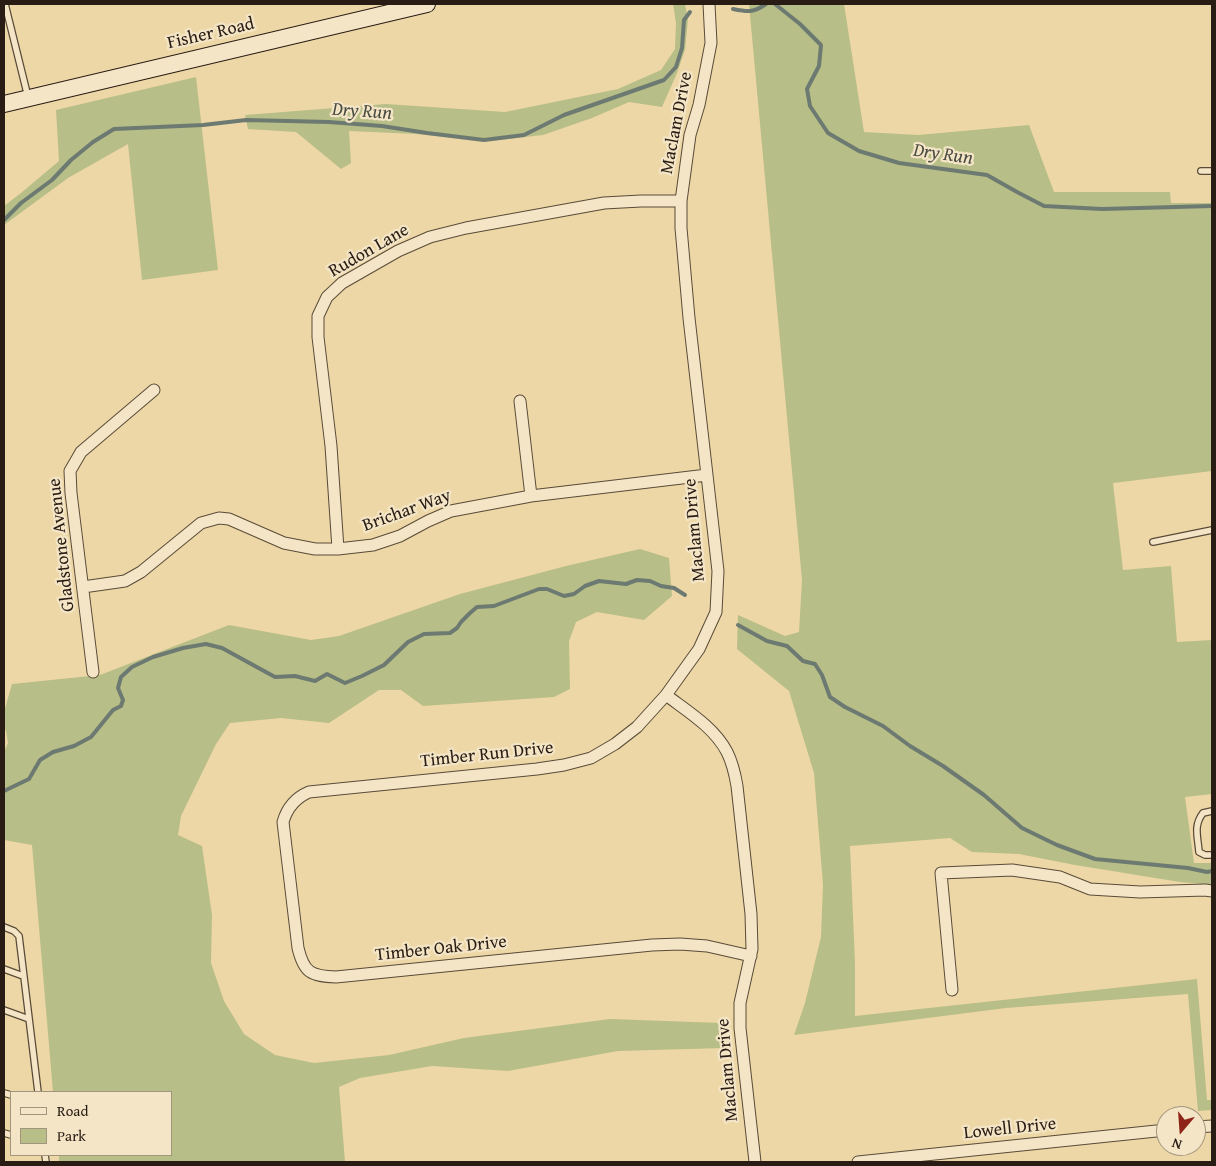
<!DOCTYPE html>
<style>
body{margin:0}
#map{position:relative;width:1216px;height:1166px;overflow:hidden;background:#edd7a6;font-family:"Gentium Book Plus",serif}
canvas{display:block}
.frame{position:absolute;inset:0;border:5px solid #281c14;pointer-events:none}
.legend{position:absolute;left:10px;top:1091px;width:162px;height:65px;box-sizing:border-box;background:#f3e5c5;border:1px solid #a2957e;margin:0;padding:6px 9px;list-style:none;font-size:15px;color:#281c14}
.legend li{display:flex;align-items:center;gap:10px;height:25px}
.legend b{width:25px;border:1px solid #a2957e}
.north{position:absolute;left:1156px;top:1106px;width:50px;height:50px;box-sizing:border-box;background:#f3e5c5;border:1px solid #a2957e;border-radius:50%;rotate:198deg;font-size:14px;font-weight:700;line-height:20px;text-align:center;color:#281c14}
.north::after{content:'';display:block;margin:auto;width:18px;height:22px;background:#8f2418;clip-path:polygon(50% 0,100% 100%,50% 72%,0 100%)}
</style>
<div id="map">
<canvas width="1216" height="1166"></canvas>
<div class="frame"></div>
<ul class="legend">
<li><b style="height:6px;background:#f3e5c5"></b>Road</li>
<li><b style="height:14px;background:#b8be87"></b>Park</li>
</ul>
<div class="north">N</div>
</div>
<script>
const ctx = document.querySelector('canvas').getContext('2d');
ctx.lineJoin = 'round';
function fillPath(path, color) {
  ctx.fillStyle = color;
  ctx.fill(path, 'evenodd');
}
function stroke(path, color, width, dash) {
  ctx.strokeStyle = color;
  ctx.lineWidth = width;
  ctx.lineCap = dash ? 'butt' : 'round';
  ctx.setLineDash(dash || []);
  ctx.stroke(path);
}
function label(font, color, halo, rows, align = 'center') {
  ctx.font = font + ' "Gentium Book Plus",serif';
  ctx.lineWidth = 4.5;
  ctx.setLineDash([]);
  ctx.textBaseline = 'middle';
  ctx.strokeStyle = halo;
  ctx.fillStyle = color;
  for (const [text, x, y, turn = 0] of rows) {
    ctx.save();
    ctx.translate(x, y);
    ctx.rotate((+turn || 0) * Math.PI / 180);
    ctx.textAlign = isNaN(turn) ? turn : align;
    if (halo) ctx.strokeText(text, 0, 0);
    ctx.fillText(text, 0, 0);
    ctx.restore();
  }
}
fillPath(new Path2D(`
 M 673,4 L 685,4 L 688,20 L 685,50 L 677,73 L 662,107 L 629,102 L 592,118 L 543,135 L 490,141 L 416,134 L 349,131 L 351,163 L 341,169 L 296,132 L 248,129 L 245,115 L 386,104 L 505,112 L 618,89 L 661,70 L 675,49 L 676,23 Z
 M 749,4 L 844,4 L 864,132 L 918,135 L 1029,125 L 1054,192 L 1170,192 L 1171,203 L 1212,203 L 1212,471 L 1113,483 L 1123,570 L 1171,566 L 1177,642 L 1212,640 L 1212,794 L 1185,797 L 1194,863 L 1212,863 L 1212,885 L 1180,882 L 1075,865 L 1019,854 L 972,852 L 950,838 L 850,846 L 855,963 L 855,1016 L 1197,979 L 1207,1100 L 1212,1100 L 1212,1110 L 1198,1111 L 1188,994 L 1006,1008 L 794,1035 L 805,1003 L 821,937 L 823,885 L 814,773 L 789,691 L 737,649 L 738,615 L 785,636 L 799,632 L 802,580 Z
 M 196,77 L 218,270 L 142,280 L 128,144 L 68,178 L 4,225 L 4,206 L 21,193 L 59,161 L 56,110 Z
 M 640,549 L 669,558 L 672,596 L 644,620 L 597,612 L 576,622 L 569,641 L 570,689 L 554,697 L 423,706 L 401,690 L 379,690 L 329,723 L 281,718 L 230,723 L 216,744 L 181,816 L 178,835 L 202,846 L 212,915 L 211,963 L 224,1001 L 244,1034 L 275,1055 L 314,1063 L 389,1055 L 464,1038 L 610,1019 L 721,1023 L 724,1048 L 618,1051 L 508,1071 L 432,1066 L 360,1078 L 339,1087 L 345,1162 L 59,1162 L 59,1155 L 171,1155 L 171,1092 L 53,1092 L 32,845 L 4,840 L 4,752 L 8,743 L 6,731 L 4,728 L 4,712 L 12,684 L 100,675 L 229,625 L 311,640 L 339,636 L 460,594 L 566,566 Z`), '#b8be87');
stroke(new Path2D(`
 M 775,4 L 800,24 L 821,45 L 819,66 L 807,89 L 810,106 L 828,133 L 859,151 L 899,163 L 987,175 L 1017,192 L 1044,206 L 1102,209 L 1212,206
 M 733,9 C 748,12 753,13 766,4
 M 4,220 L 21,203 L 52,180 L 71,160 L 93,142 L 114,129 L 203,125 L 246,120 L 329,122 L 382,126 L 427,133 L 484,140 L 524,135 L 564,115 L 664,80 L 676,67 L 682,48 L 684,20 L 690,12
 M 738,625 L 767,641 L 787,646 L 803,661 L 815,664 L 822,675 L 830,697 L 845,707 L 883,726 L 910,746 L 943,766 L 984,795 L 1022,828 L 1057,845 L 1095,859 L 1188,868 L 1207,872 L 1212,871
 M 4,791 L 29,779 L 40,760 L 53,752 L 74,746 L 91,737 L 113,710 L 121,706 L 123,700 L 118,688 L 121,677 L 132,667 L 153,657 L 183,648 L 206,644 L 222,648 L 275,677 L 295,676 L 315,681 L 327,674 L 345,683 L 362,676 L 384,665 L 408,642 L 424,634 L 450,633 L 457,628 L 461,622 L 470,613 L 477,607 L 494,606 L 539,589 L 547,589 L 564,596 L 574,594 L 585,586 L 599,581 L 626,584 L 637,580 L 650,581 L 661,586 L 674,588 L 685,595`), '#6d7a72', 4);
const lane = new Path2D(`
 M 5,4 L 28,97
 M 1201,171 L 1212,171
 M 1153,542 L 1212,530
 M 1212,811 L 1203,813 C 1193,826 1198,837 1199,852 L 1205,855 L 1212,855
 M 4,927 L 14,931 L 19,936 L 38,1092
 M 4,969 L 23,976
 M 4,1010 L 29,1019
 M 4,1093 L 11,1095
 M 4,1133 L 11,1135
 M 45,1155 L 46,1162`);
const street = new Path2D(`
 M 709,4 L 711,43 L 699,105 L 690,135 L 681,201 L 681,228 L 689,318 L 718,571 L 716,612 L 699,649 L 666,695 L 637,727 L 615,744 L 591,758 L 564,765 L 537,769 L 309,792 C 295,798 287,808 283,822 L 298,948 C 304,973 311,976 336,977 L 652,945 L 680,944 L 707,946 L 751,956
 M 520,401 L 531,496
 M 338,549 L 331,446 L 318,337 L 318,316 L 327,297 L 342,283 L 398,251 L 430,237 L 466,228 L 604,203 L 641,201 L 681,201
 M 83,587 L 125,581 L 141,572 L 201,523 L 219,518 L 229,519 L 284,543 L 315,549 L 338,549 L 373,545 L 400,536 L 428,521 L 451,511 L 531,496 L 707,475
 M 93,672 L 71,493 L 70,471 L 81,452 L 154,390
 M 666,695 C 687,711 714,727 727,752 C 732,762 735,774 737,786 L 751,914 L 752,949 L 740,1003 L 740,1028 L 755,1162
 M 952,990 L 941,873 L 1012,870 L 1060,877 L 1090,889 L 1140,892 L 1205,890 L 1212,891
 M 1196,1127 L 1212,1126
 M 858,1162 L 1166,1130`);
const secondary = new Path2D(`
 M 4,104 L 427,4`);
stroke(lane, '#594b38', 8);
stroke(street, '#594b38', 13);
stroke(secondary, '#281c14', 18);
stroke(lane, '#f3e5c5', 5.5);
stroke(street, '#f3e5c5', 11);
stroke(secondary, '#f3e5c5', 16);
label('18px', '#281c14', '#f3e5c5', [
 ["Fisher Road",211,34,-13],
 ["Maclam Drive",677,123,-79],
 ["Rudon Lane",369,251,-30],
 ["Brichar Way",407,511,-20],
 ["Maclam Drive",695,530,-95],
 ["Gladstone Avenue",62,545,-96],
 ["Timber Run Drive",487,755,-6],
 ["Timber Oak Drive",441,949,-6],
 ["Maclam Drive",728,1070,-95],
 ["Lowell Drive",1010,1129,-6]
]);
label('italic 19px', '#4a4b43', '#f3e5c5', [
 ["Dry Run",362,112,4],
 ["Dry Run",943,155,8]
]);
</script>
